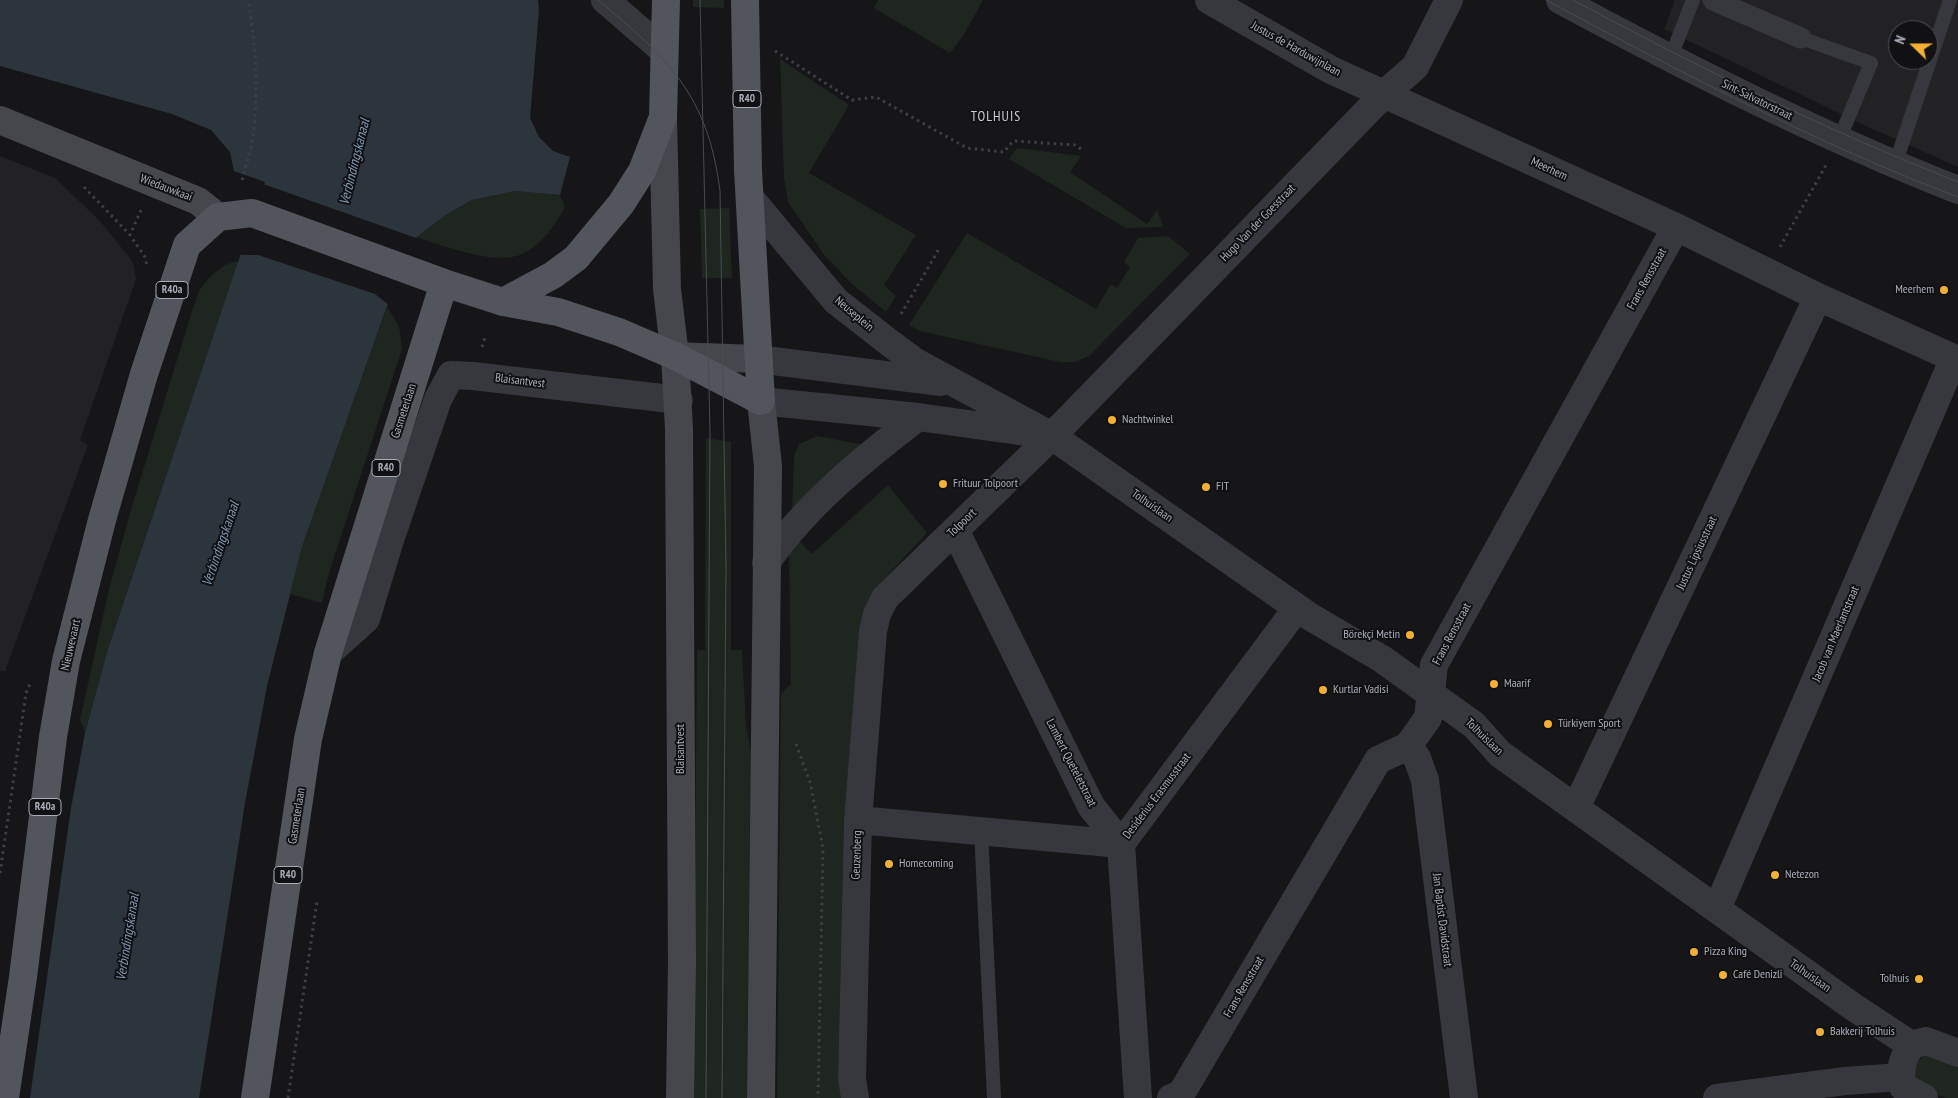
<!DOCTYPE html>
<meta charset="utf-8">
<style>
body{margin:0}
#map{position:relative;width:1958px;height:1098px;overflow:hidden;background:#161618;font-family:"PT Sans Narrow",sans-serif}
canvas{display:block}
.north{position:absolute;left:1888px;top:20px;width:50px;height:50px;box-sizing:border-box;background:#111113;border:1px solid #4d4f55;border-radius:50%;rotate:292deg;font-size:14px;font-weight:700;line-height:20px;text-align:center;color:#a8adb8}
.north::after{content:'';display:block;margin:auto;width:18px;height:22px;background:#f2b134;clip-path:polygon(50% 0,100% 100%,50% 72%,0 100%)}
</style>
<div id="map">
<canvas width="1958" height="1098"></canvas>
<div class="north">N</div>
</div>
<script>
const ctx = document.querySelector('canvas').getContext('2d');
ctx.lineJoin = 'round';
function fillPath(path, color) {
  ctx.fillStyle = color;
  ctx.fill(path, 'evenodd');
}
function stroke(path, color, width, dash) {
  ctx.strokeStyle = color;
  ctx.lineWidth = width;
  ctx.lineCap = dash ? 'butt' : 'round';
  ctx.setLineDash(dash || []);
  ctx.stroke(path);
}
function label(font, color, halo, rows, align = 'center') {
  ctx.font = font + ' "PT Sans Narrow",sans-serif';
  ctx.lineWidth = 4;
  ctx.setLineDash([]);
  ctx.textBaseline = 'middle';
  ctx.strokeStyle = halo;
  ctx.fillStyle = color;
  for (const [text, x, y, turn = 0] of rows) {
    ctx.save();
    ctx.translate(x, y);
    ctx.rotate((+turn || 0) * Math.PI / 180);
    ctx.textAlign = isNaN(turn) ? turn : align;
    if (halo) ctx.strokeText(text, 0, 0);
    ctx.fillText(text, 0, 0);
    ctx.restore();
  }
}
fillPath(new Path2D(`
 M 1675,0 L 1958,0 L 1958,167 L 1866,126 L 1664,29 ZM 1898,30 L 1928,30 L 1928,60 L 1898,60 Z
 M 0,156 L 55,178 L 100,221 L 133,262 L 136,279 L 80,440 L 88,445 L 5,671 L 0,671 Z`), '#222225');
fillPath(new Path2D(`
 M 693,0 L 724,0 L 724,8 L 693,7 Z
 M 878,0 L 983,0 L 963,36 L 950,53 L 874,8 Z
 M 780,59 L 849,105 L 809,173 L 916,235 L 884,285 L 896,296 L 886,312 L 851,283 L 825,256 L 788,202 L 784,178 Z
 M 1017,148 L 1081,156 L 1070,172 L 1147,224 L 1157,210 L 1163,227 L 1126,228 L 1009,159 Z
 M 515,191 L 560,195 L 565,207 C 555,225 542,245 522,254 C 497,266 442,246 417,237 L 444,216 L 472,200 Z
 M 729,208 L 732,278 L 702,278 L 700,209 Z
 M 967,233 L 1096,309 L 1111,284 L 1117,288 L 1130,267 L 1124,262 L 1138,238 L 1168,236 L 1190,254 L 1089,356 L 1075,362 L 1060,362 L 920,331 L 909,325 Z
 M 240,260 L 107,652 L 85,733 L 80,720 L 109,589 L 130,513 L 192,311 L 200,289 L 212,275 L 225,265 Z
 M 387,307 L 399,326 L 402,349 L 328,576 L 322,603 L 290,594 L 302,547 Z
 M 817,436 L 870,446 L 792,514 L 794,456 L 799,444 Z
 M 706,438 L 731,442 L 731,650 L 742,650 L 746,726 L 754,767 L 750,813 L 747,1098 L 693,1098 L 697,650 L 705,650 Z
 M 888,485 L 927,533 L 874,590 L 864,609 L 860,629 L 844,819 L 838,1080 L 841,1098 L 777,1098 L 781,694 L 791,684 L 789,551 L 797,539 L 812,554 Z
 M 1924,1055 L 1958,1065 L 1958,1098 L 1945,1098 L 1915,1084 C 1912,1070 1914,1065 1924,1055 Z`), '#1e261f');
fillPath(new Path2D(`
 M 0,0 L 538,0 L 539,10 L 530,118 L 539,137 L 553,151 L 570,157 L 560,195 L 515,191 L 472,200 L 444,216 L 417,237 L 386,309 L 302,547 L 267,686 L 245,803 L 199,1098 L 30,1098 L 71,808 L 85,733 L 107,652 L 265,182 L 234,171 L 230,152 L 211,130 L 172,114 L 0,66 Z`), '#2c353c');
fillPath(new Path2D(`
 M 263,184 L 419,239 L 390,306 L 375,294 L 258,255 L 240,255 Z`), '#161618');
stroke(new Path2D(`
 M 775,51 L 852,100 L 876,97 L 967,148 L 1004,152 L 1013,141 L 1075,145 L 1084,151
 M 242,180 C 245,168 250,155 252,143 C 259,96 256,46 248,0
 M 84,187 L 130,235
 M 141,210 L 130,235 L 145,257 L 147,266
 M 1780,247 L 1826,165
 M 901,314 L 939,249
 M 482,347 L 485,337
 M 796,744 L 810,782 L 823,848 L 818,1098
 M 0,873 L 26,693 L 31,682
 M 288,1098 L 317,901`), '#3d3f44', 3, [2.5, 4]);
stroke(new Path2D(`
 M 1801,38 L 1871,63 L 1839,140
 M 1670,59 L 1693,0
 M 1895,165 L 1950,0
 M 981,831 L 994,1098`), '#37383d', 14);
stroke(new Path2D(`
 M 1713,0 L 1801,38`), '#37383d', 21);
stroke(new Path2D(`
 M 605,0 L 664,51
 M 1209,0 L 1331,70 L 1676,227 L 1818,297 L 1958,360
 M 955,530 L 1091,806 L 1121,844 L 1138,1098
 M 766,563 C 806,505 863,459 918,417
 M 328,653 L 366,619 L 390,540 L 438,399 L 451,375 L 473,376 L 679,400
 M 1408,746 L 1417,758 L 1425,780 L 1464,1098
 M 1576,808 L 1818,297
 M 858,820 L 1121,844 L 1297,608
 M 1717,909 L 1954,358
 M 855,1098 L 852,1079 L 858,820 L 873,631 L 877,614 L 885,598 L 1052,436 L 1385,93 L 1415,67 L 1449,0
 M 1171,1098 L 1181,1094 L 1378,760 L 1408,746 L 1428,718 L 1434,665 L 1676,227
 M 1717,1098 L 1845,1081 L 1901,1077`), '#37383d', 28);
stroke(new Path2D(`
 M 1560,0 C 1690,70 1821,136 1958,190
 M 751,199 L 836,301 L 886,340 L 914,361 L 1052,436 L 1309,616 L 1382,659 L 1474,725 L 1500,754 L 1852,1006 L 1911,1045
 M 757,359 L 941,382
 M 761,401 L 918,417 L 1033,433
 M 1924,1098 L 1903,1087 C 1899,1070 1902,1060 1911,1045 L 1926,1041 L 1958,1053`), '#37383d', 28);
stroke(new Path2D(`
 M 663,117 L 667,289 L 675,356 L 679,429 L 682,962 L 680,1098
 M 0,120 L 198,201 L 218,217
 M 675,356 L 757,359
 M 761,1098 L 768,466 L 761,401`), '#45474d', 28);
stroke(new Path2D(`
 M 745,0 L 748,170 L 761,401
 M 503,302 L 553,275 L 576,258 L 621,204 L 642,171 L 663,117 L 666,0
 M 5,1098 L 23,977 L 53,737 L 66,661 L 102,520 L 144,374 L 187,245 L 218,217 L 252,213 L 444,283 L 503,302 L 558,312 L 619,332 L 675,356 L 761,401
 M 255,1098 L 308,739 L 328,653 L 444,283`), '#53555c', 28);
stroke(new Path2D(`
 M 598,0 C 668,58 708,95 720,191 L 726,567 L 722,1098
 M 700,0 L 710,431 L 706,1098
 M 1546,0 C 1680,72 1816,143 1958,197
 M 1573,0 C 1698,67 1826,130 1958,182`), '#4a4c52', 1);
for (const [x, y, r, color] of [
 [1944,290,5,"#f2b134"],
 [1112,420,5,"#f2b134"],
 [943,484,5,"#f2b134"],
 [1206,487,5,"#f2b134"],
 [1410,635,5,"#f2b134"],
 [1494,684,5,"#f2b134"],
 [1323,690,5,"#f2b134"],
 [1548,724,5,"#f2b134"],
 [889,864,5,"#f2b134"],
 [1775,875,5,"#f2b134"],
 [1694,952,5,"#f2b134"],
 [1723,975,5,"#f2b134"],
 [1919,979,5,"#f2b134"],
 [1820,1032,5,"#f2b134"]
]) {
  const dot = new Path2D();
  dot.arc(x, y, r, 0, 2 * Math.PI);
  ctx.fillStyle = color;
  ctx.fill(dot);
  stroke(dot, '#111113', 2);
}
for (const [x, y, w] of [
 [747,99,28],
 [172,290,32],
 [386,468,28],
 [45,807,32],
 [288,875,28]
]) {
  const box = new Path2D();
  box.roundRect(x - w / 2, y - 8.5, w, 17, 4);
  ctx.fillStyle = '#111113';
  ctx.fill(box);
  stroke(box, '#a8adb8', 1);
}
label('bold 11px', '#a8adb8', null, [
 ["R40",747,99],
 ["R40a",172,290],
 ["R40",386,468],
 ["R40a",45,807],
 ["R40",288,875]
]);
label('12px', '#a8adb8', '#111113', [
 ["Justus de Harduwijnlaan",1296,49,29],
 ["Sint-Salvatorstraat",1757,100,26],
 ["Meerhem",1549,169,25],
 ["Wiedauwkaai",166,188,21],
 ["Hugo Van der Goesstraat",1258,223,-46],
 ["Frans Rensstraat",1647,279,-61],
 ["Neuseplein",854,314,40],
 ["Blaisantvest",520,381,7],
 ["Gasmeterlaan",404,411,-72],
 ["Tolhuislaan",1152,506,35],
 ["Tolpoort",962,523,-44],
 ["Justus Lipsiusstraat",1697,553,-65],
 ["Frans Rensstraat",1452,634,-62],
 ["Jacob van Maerlantstraat",1836,634,-67],
 ["Nieuwevaart",71,645,-77],
 ["Tolhuislaan",1484,737,44],
 ["Blaisantvest",681,749,-90],
 ["Lambert Queteletstraat",1071,763,63],
 ["Desiderius Erasmusstraat",1157,796,-53],
 ["Gasmeterlaan",297,816,-81],
 ["Geuzenberg",857,855,-88],
 ["Jan Baptist Davidstraat",1442,920,83],
 ["Tolhuislaan",1810,976,35],
 ["Frans Rensstraat",1244,987,-60]
]);
label('12px', '#a8adb8', '#111113', [
 ["Meerhem",1934,290,"right"],
 ["Nachtwinkel",1122,420],
 ["Frituur Tolpoort",953,484],
 ["FIT",1216,487],
 ["Börekçi Metin",1400,635,"right"],
 ["Maarif",1504,684],
 ["Kurtlar Vadisi",1333,690],
 ["Türkiyem Sport",1558,724],
 ["Homecoming",899,864],
 ["Netezon",1785,875],
 ["Pizza King",1704,952],
 ["Café Denizli",1733,975],
 ["Tolhuis",1909,979,"right"],
 ["Bakkerij Tolhuis",1830,1032]
], 'left');
ctx.letterSpacing = '1px';
label('14px', '#c9ccd4', '#111113', [
 ["TOLHUIS",996,117]
]);
ctx.letterSpacing = '0px';
label('italic 14px', '#7f9bb3', '#111113', [
 ["Verbindingskanaal",355,162,-76],
 ["Verbindingskanaal",221,544,-71],
 ["Verbindingskanaal",128,937,-81]
]);
</script>
